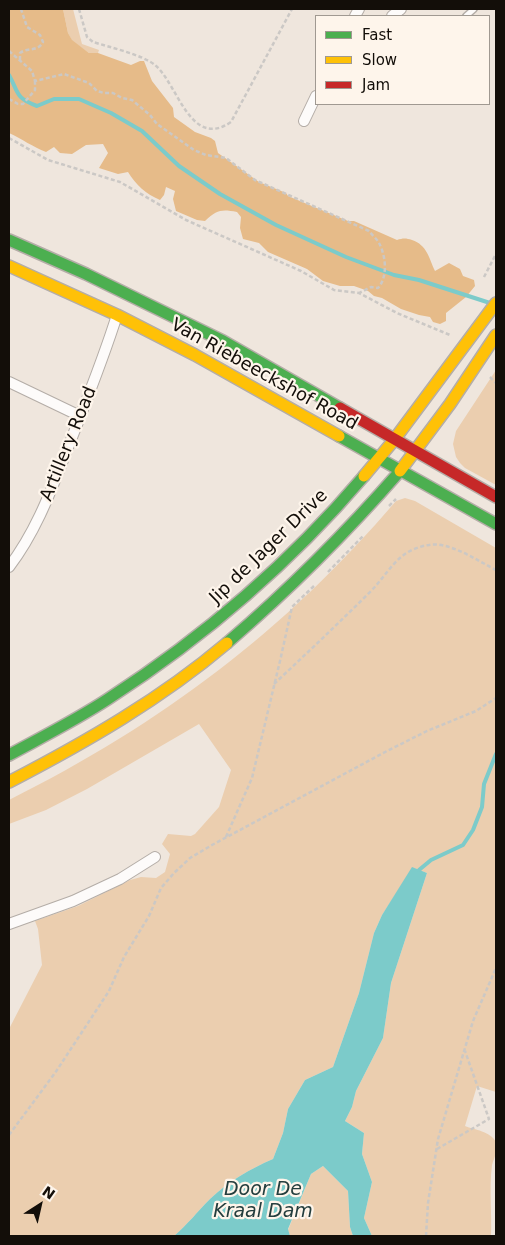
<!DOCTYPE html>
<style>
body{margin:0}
#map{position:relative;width:505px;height:1245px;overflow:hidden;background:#efe6dd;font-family:"DejaVu Sans",sans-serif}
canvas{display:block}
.frame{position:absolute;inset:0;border:10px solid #130e09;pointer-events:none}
.legend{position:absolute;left:315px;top:15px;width:175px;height:90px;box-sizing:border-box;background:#fef5eb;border:1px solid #a09991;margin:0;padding:6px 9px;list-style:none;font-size:15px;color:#130e09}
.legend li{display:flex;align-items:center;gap:10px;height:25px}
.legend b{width:25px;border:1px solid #a09991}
.north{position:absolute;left:15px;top:1180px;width:50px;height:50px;-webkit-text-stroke:4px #fef5eb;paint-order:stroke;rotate:35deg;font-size:14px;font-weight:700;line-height:20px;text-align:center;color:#130e09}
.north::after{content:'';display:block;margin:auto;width:18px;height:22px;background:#130e09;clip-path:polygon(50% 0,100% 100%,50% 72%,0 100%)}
</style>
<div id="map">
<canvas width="505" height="1245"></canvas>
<div class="frame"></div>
<ul class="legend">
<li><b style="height:6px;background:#4caf50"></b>Fast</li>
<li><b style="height:6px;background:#ffc107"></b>Slow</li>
<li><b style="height:6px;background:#c62828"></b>Jam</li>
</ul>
<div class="north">N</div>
</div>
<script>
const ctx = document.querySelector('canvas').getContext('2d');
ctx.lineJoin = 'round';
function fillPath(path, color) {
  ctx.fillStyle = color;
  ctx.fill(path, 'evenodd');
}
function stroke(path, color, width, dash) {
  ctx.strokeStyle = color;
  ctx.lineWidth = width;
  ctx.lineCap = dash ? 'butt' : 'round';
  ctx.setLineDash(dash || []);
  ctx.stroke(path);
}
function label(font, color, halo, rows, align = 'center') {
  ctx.font = font + ' "DejaVu Sans",sans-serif';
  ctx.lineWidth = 4.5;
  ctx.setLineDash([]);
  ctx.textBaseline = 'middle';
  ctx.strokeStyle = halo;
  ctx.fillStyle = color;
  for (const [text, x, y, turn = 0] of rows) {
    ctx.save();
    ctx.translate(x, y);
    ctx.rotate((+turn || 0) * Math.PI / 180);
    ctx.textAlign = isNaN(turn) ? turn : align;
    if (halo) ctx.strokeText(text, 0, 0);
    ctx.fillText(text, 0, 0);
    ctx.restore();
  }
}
fillPath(new Path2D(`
 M 63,9 L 73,9 L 82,44 L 99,50 L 98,53 L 89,53 L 72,41 L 68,33 Z
 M 496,370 L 496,485 L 465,468 L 460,463 L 456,457 L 453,444 L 456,431 Z
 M 405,498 L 415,501 L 496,548 L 496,1092 L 477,1086 L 465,1126 C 475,1130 490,1131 496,1142 C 499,1149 494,1158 492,1165 C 489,1188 492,1213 491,1236 L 372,1236 L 364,1218 L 372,1182 L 362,1154 L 364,1133 L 345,1121 L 352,1107 L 356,1091 L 383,1038 L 391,983 L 427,873 L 413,868 L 382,915 L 374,933 L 359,993 L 333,1067 L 305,1080 L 288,1109 L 283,1133 L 273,1159 C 250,1169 229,1181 210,1199 C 198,1211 187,1225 174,1236 L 9,1236 L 9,1029 L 42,965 L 38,929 L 35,921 L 78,906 L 130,880 L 141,877 L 156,878 L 165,872 L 170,854 L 162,844 L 168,834 L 191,836 L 195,834 L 219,807 L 231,770 L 199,724 L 87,789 L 46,810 L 9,824 L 9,800 C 161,724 285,631 396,501 Z
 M 323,1166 L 348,1191 L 350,1227 L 353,1236 L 290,1236 L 288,1230 L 311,1174 Z`), '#ebceaf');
fillPath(new Path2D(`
 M 9,9 L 63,9 L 68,33 L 72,40 L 89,53 L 98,53 L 131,65 L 140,61 L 144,61 L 152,81 L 173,108 L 174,117 L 195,132 L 211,138 L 215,141 L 218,153 L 259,182 L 286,193 L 288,196 L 348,221 L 354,221 L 397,240 C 403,238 406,238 412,240 C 427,245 429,258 435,271 L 449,263 L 460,269 L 463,276 L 474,280 L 475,286 L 466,297 L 446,313 L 446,321 L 440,324 L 433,322 L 430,317 L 419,315 L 401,309 L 382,298 L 374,296 L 368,291 L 354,286 L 340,286 L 323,281 L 307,269 L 268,252 L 259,243 L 243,239 L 240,228 L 241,217 L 237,212 C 221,209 217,210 205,221 L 197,220 L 176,211 L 173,199 L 175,191 L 166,187 L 164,195 L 160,200 C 146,194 136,185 128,172 L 118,174 L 99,168 L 108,153 L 103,144 L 86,145 L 72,154 L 60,153 L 54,147 L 46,152 C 33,147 22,139 9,133 Z`), '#e6bb89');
fillPath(new Path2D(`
 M 412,867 L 427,873 L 391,983 L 383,1038 L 356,1091 L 352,1107 L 345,1121 L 364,1133 L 362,1154 L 372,1182 L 364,1218 L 372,1236 L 353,1236 L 350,1227 L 348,1191 L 323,1166 L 311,1174 L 288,1229 L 290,1236 L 174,1236 C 187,1225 198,1211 210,1199 C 229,1181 250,1169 273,1159 L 283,1133 L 288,1109 L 305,1080 L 333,1067 L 359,993 L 374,933 L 382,915 Z`), '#7ccbca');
stroke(new Path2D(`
 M 9,75 C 19,93 15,98 37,106 L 54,99 L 79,99 L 111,113 L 142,131 L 179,166 L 220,194 L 276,225 L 346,257 L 394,275 L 419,280 L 490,303
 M 419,870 L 431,860 L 463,845 L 473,830 L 482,807 L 484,784 L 496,754`), '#7ccbca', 4);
const lane = new Path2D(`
 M 466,16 L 474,9`);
const street = new Path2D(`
 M 355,16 L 359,9
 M 392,16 L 401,9
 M 304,121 L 316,96
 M 9,382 L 80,416
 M 9,567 C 38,529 53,485 71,440 C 87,399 104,357 117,315
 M 9,924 L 73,901 L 120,879 L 155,857`);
const fast = new Path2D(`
 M 9,240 L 86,274 L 223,341 L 340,408
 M 339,436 L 496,524
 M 227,643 C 291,588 345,534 400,471
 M 9,755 C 42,737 76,720 108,699 C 204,637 290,563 364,476`);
const slow = new Path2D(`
 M 9,266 L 117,315 L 195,355 L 339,436
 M 400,471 L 450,404 L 496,335
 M 364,476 L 394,440 L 496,303
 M 9,782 C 86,742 161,699 227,643`);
const jam = new Path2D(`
 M 340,408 L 496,497`);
stroke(lane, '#b4ada7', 8);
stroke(street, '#b4ada7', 12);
stroke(fast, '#b4ada7', 14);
stroke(slow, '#b4ada7', 14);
stroke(jam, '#b4ada7', 14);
stroke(new Path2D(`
 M 79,9 L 87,37 L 93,42 C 109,47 143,55 155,65 C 178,84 190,150 231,122 L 292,9
 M 9,51 L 32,71 L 35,81 L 64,74 L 89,83 L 97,91 L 104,93 L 113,93 L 122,98 L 132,100 L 150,115 L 157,124 L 194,150 L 206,155 L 226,158 L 255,180 L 369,231 C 372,235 377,239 379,243 C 386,256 388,277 378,288 L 371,287 L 359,293
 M 20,60 L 20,53 C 28,47 38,52 43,42 L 40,35 L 27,27 L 21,9
 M 9,99 L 18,104 L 23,104 L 35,90 L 35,81
 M 9,138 L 48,160 L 120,182 L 186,220 L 301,271 L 334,290 L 359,293 L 397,313 L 450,335
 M 484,277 L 496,254
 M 490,377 L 496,383
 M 389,506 L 396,499
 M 328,572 L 364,535
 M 274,684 C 307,653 339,623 371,591 C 383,579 391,564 405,554 C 412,549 421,546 429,545 C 449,541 478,561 496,570
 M 226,837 L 252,778 L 280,661 L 292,607 L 315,585
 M 9,1135 L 55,1073 L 109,991 L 124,957 L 149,916 L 161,888 L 174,873 L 190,858 L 212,845 L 387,751 L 427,731 L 476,711 L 496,698
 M 437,1149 L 489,1119 L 465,1051
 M 426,1236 L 428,1203 L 438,1139 L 473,1021 L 496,968`), '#cbc8c5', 2.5, [4, 2.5]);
stroke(lane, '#fdfbfa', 5);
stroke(street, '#fdfbfa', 10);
stroke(fast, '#4caf50', 11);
stroke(slow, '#ffc107', 11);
stroke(jam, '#c62828', 11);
label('18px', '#130e09', '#fef5eb', [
 ["Van Riebeeckshof Road",264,375,29],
 ["Artillery Road",69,444,-68],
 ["Jip de Jager Drive",269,547,-44]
]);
label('italic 19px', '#243e3e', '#fef5eb', [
 ["Door De",263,1190],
 ["Kraal Dam",263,1212]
]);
</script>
